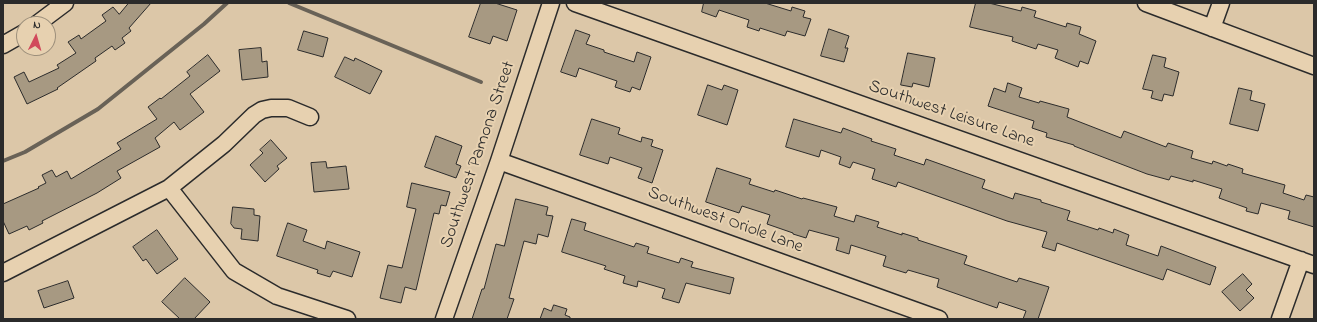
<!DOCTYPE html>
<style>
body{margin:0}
#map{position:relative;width:1317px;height:322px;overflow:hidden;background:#dcc7a8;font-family:"Indie Flower",sans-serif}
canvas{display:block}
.frame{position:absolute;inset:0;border:4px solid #2b2b2b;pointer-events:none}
.north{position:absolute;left:16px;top:16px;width:40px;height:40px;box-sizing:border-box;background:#e7d1b0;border:1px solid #9c8f7b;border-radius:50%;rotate:5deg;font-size:11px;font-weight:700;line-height:16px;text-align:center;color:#2b2b2b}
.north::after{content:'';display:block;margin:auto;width:14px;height:18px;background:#d1495b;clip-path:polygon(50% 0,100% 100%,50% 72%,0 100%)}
</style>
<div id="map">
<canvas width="1317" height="322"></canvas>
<div class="frame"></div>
<div class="north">N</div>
</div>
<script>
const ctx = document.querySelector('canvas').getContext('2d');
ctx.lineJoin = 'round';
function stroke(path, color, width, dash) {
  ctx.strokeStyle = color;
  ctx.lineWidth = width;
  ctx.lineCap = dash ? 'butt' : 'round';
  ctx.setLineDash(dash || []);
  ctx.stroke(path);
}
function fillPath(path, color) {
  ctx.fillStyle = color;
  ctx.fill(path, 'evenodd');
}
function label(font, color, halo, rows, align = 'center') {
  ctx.font = font + ' "Indie Flower",sans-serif';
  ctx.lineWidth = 4;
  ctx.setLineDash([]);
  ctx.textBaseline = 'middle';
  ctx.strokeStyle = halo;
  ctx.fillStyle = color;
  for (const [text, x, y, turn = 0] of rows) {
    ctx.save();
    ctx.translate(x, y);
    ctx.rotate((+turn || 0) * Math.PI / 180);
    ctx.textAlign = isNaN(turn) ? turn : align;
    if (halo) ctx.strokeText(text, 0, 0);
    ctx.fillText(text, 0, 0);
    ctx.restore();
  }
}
stroke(new Path2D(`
 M 289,3 L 481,82
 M 3,161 L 25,152 L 98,109 L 204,24 L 227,3`), '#696257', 4);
const building = new Path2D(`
 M 129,3 L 151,3 L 129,28 L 131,31 L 122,38 L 125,43 L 115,50 L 112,46 L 95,58 L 96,61 L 57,88 L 58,89 L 27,104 L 14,77 L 24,72 L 29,82 L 59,68 L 57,65 L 76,53 L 68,42 L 79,35 L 81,39 L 106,21 L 102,15 L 113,7 L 119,14 Z
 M 481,3 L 495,3 L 517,10 L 507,41 L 493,36 L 490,44 L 469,37 Z
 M 704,3 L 765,3 L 791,11 L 792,7 L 805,11 L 803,17 L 811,19 L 805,36 L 787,31 L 785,36 L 760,28 L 759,31 L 747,27 L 749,20 L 719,10 L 716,17 L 702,12 Z
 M 976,3 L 989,3 L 1021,11 L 1022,7 L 1036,11 L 1034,17 L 1066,27 L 1067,23 L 1081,27 L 1079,34 L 1096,41 L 1088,64 L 1080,61 L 1078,67 L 1055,58 L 1058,50 L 1038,44 L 1036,49 L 1012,41 L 1013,37 L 970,27 Z
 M 829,29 L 849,36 L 845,48 L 848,48 L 844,62 L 821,56 Z
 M 576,30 L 590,35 L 586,44 L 604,50 L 604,52 L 634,62 L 637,52 L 651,57 L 640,90 L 632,87 L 630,92 L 615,87 L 617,81 L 579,68 L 576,77 L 561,72 Z
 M 304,31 L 328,38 L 323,57 L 298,50 Z
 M 261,48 L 262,62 L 267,61 L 268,77 L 242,80 L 239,50 Z
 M 908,53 L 935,58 L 929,87 L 913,83 L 912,87 L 901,85 Z
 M 208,55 L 220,71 L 190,94 L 204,112 L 180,130 L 174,122 L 155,138 L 160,147 L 117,171 L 121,178 L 97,193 L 42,221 L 43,223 L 29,230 L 27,226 L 9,234 L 3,221 L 3,204 L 39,188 L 38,187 L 46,183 L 42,175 L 52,170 L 56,177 L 67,171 L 71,179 L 121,149 L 117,143 L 157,119 L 148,107 L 160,98 L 161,99 L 190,76 L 187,72 Z
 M 1153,55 L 1166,58 L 1164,67 L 1179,72 L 1173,96 L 1164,94 L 1162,101 L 1151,98 L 1153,91 L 1143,89 Z
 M 345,57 L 354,61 L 355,58 L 382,71 L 370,94 L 335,77 Z
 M 1008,83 L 1022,88 L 1019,97 L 1039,103 L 1040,101 L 1069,109 L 1067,117 L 1121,138 L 1124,131 L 1166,147 L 1168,143 L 1193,151 L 1191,158 L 1212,164 L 1213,161 L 1227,166 L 1228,164 L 1243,169 L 1242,173 L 1285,185 L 1283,193 L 1304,200 L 1306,195 L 1314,197 L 1314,227 L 1288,219 L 1290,211 L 1261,203 L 1258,214 L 1246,211 L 1247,208 L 1219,198 L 1222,189 L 1193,180 L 1193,182 L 1171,176 L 1169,180 L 1147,174 L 1074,146 L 1074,145 L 1046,137 L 1047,133 L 1032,128 L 1034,121 L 988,106 L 994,88 L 1005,92 Z
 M 708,85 L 722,90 L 724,85 L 738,90 L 727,125 L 698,115 Z
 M 1239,88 L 1252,91 L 1250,100 L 1265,104 L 1258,131 L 1230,124 Z
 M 592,119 L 620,128 L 618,134 L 641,142 L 642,137 L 653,140 L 651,146 L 663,150 L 652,183 L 638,178 L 642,168 L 610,157 L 608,164 L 580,155 Z
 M 794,119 L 841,133 L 843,128 L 872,139 L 871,141 L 896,149 L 894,155 L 924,165 L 926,159 L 985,180 L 982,188 L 1013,199 L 1015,193 L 1041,200 L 1041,202 L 1070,211 L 1067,220 L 1098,230 L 1099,228 L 1113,233 L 1114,229 L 1129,235 L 1126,245 L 1158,256 L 1161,246 L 1216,267 L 1210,285 L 1167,269 L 1163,280 L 1057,243 L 1055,251 L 1042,247 L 1047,232 L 1007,221 L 898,182 L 896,187 L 872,179 L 875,169 L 853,162 L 850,168 L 839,164 L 841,157 L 821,150 L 819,157 L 786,147 Z
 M 436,136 L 462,146 L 456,164 L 461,166 L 456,178 L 425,167 Z
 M 271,140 L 287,158 L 277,166 L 279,169 L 265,182 L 250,165 L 263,153 L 260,150 Z
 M 326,162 L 327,168 L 346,166 L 349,189 L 314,192 L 311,163 Z
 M 717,168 L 751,179 L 749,184 L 774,192 L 775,190 L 802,199 L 803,198 L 837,207 L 834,216 L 854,222 L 856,215 L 879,222 L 877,227 L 902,235 L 902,233 L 918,238 L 918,240 L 967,256 L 964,264 L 1017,282 L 1019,278 L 1049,287 L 1038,319 L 1023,319 L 1026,311 L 999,302 L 997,308 L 937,287 L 939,279 L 908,270 L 906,273 L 883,266 L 886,256 L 851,245 L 849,254 L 836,250 L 839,238 L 809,230 L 806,238 L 793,234 L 793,233 L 767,224 L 770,215 L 742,206 L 739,213 L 706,202 Z
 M 412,183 L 450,192 L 446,206 L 441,205 L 439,214 L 434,213 L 416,290 L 405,287 L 401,303 L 380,298 L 388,265 L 402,268 L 416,209 L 407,207 Z
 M 516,199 L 548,207 L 546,215 L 553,216 L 548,237 L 538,234 L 536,244 L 524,241 L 509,298 L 514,299 L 507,319 L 472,319 L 482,289 L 484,289 L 496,244 L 504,246 Z
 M 233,207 L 254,209 L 254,215 L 260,216 L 258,241 L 241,239 L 242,229 L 234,228 L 231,224 Z
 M 572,219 L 586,223 L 584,230 L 634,247 L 636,243 L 649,247 L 647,253 L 679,263 L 681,258 L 693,262 L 691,267 L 734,278 L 730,294 L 686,283 L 679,303 L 662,298 L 665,289 L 638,281 L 637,287 L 623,283 L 625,276 L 604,269 L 606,266 L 562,252 Z
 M 288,223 L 307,230 L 303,241 L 325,249 L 327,241 L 360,252 L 352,277 L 333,271 L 330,277 L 317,273 L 318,270 L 277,256 Z
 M 157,230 L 178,259 L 157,274 L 146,259 L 143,261 L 133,247 Z
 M 1243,274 L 1252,284 L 1246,290 L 1254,298 L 1240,311 L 1222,292 Z
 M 185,278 L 210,302 L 194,319 L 180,319 L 162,302 Z
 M 68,281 L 74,298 L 44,308 L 38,291 Z
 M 554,305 L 567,309 L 565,315 L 570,317 L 570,319 L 540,319 L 544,308 L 551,311 Z`);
fillPath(building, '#a79982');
stroke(building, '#2b2b2b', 1);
const minor = new Path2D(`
 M 575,3 L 1314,265
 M 1146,3 L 1314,66
 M 37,24 L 65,3
 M 1212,28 L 1221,3
 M 3,45 L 24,33
 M 499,161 L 939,319
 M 169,188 L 234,271 L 277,296 L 347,319
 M 3,273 L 169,188 L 224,144 L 254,115 L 262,110 L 271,108 L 288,108 L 310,117
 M 444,319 L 499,161 L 551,3
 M 1280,319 L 1301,260`);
stroke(minor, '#2b2b2b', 19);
stroke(minor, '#e7d1b0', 16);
label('18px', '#2b2b2b', '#e7d1b0', [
 ["Southwest Leisure Lane",951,115,19],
 ["Southwest Pamona Street",479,155,-71],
 ["Southwest Oriole Lane",725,221,20]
]);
</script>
